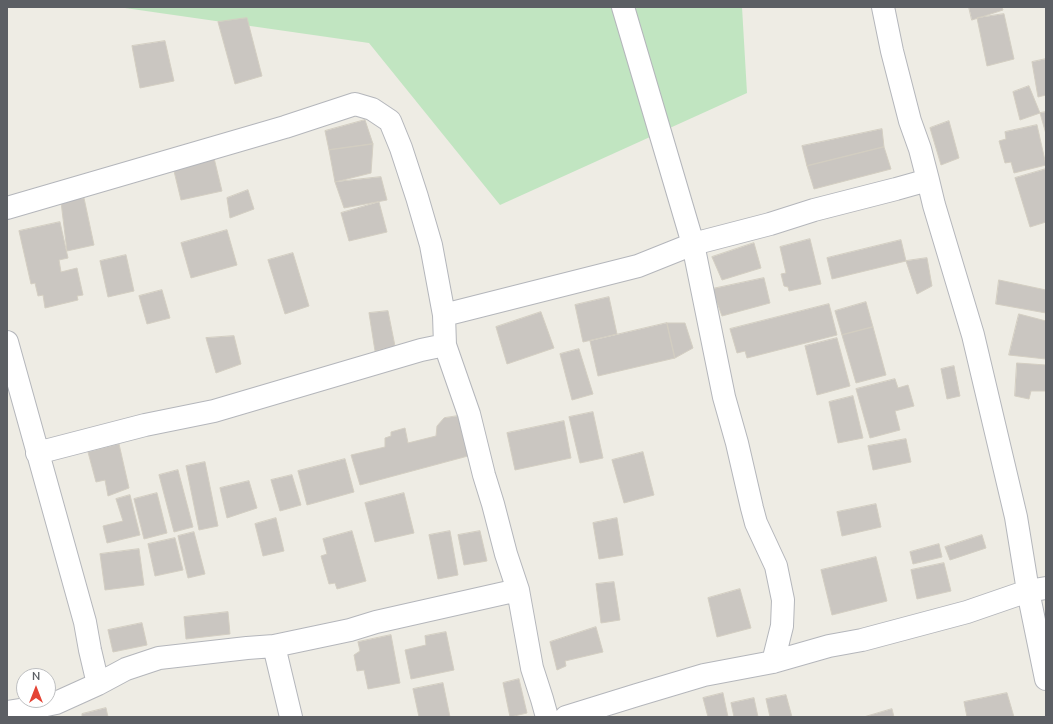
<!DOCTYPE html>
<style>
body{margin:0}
#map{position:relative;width:1053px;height:724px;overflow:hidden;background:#eeece4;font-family:"Nunito Sans",sans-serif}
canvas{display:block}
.frame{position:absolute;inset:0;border:8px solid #5c5f64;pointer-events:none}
.north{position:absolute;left:16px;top:668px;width:40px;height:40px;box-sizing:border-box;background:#fff;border:1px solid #bebfc1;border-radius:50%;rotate:0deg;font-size:11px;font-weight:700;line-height:16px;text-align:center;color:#5c5f64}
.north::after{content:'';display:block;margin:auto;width:14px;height:18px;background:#e44334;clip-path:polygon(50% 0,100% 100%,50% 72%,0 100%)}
</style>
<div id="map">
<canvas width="1053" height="724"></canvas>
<div class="frame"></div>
<div class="north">N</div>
</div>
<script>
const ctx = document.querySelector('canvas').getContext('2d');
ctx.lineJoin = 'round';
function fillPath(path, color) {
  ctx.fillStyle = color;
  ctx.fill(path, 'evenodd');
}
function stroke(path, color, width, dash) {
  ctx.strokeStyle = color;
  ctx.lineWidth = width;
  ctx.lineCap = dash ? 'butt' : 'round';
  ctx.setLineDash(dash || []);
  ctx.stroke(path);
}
fillPath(new Path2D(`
 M 118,7 L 742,7 L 747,93 L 500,205 L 369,43 Z`), '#c1e5c1');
const building = new Path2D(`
 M 969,7 L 1002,7 L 1003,10 L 972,20 Z
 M 1004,14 L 1014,59 L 987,66 L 977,18 Z
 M 247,18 L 262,76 L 235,84 L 218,22 Z
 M 165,41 L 174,81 L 140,88 L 132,46 Z
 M 1046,59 L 1046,95 L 1038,97 L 1032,62 Z
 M 1029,86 L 1040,113 L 1020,120 L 1013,92 Z
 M 1046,112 L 1046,134 L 1040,113 Z
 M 365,120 L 373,144 L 329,150 L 325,131 Z
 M 949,121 L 959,158 L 941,165 L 930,128 Z
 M 1037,125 L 1046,165 L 1014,173 L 1011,162 L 1005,163 L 999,141 L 1006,139 L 1005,132 Z
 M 882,129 L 884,147 L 807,166 L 802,146 Z
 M 373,144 L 371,173 L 335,182 L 329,150 Z
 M 884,147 L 891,169 L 814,189 L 807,166 Z
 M 214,158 L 222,191 L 181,200 L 173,167 Z
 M 1046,169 L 1046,222 L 1030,227 L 1015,178 Z
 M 381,177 L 387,200 L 344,208 L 335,182 Z
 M 248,190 L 254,209 L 230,218 L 227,198 Z
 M 84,198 L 94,245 L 67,251 L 61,202 Z
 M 379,202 L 387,232 L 349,241 L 341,213 Z
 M 60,222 L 68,258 L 59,260 L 61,272 L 77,268 L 83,295 L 77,296 L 78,300 L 45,308 L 43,295 L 38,296 L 35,283 L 31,284 L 19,231 Z
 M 227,230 L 237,265 L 191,278 L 181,243 Z
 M 810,239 L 821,284 L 789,291 L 788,287 L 784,286 L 781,274 L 786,273 L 780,247 Z
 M 901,240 L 906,261 L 832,279 L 827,258 Z
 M 754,243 L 761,268 L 722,280 L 712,257 Z
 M 293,253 L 309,306 L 285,314 L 268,260 Z
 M 126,255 L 134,291 L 108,297 L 100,261 Z
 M 927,258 L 932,286 L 917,294 L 906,261 Z
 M 764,278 L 770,303 L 722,316 L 712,289 Z
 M 999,280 L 1046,290 L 1046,313 L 996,304 Z
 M 162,290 L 170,318 L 147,324 L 139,296 Z
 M 609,297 L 617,334 L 583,342 L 575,305 Z
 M 866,302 L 873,327 L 842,335 L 835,311 Z
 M 829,304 L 837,335 L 747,358 L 745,351 L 737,353 L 730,329 Z
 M 388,311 L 395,346 L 375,351 L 369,313 Z
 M 541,312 L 554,348 L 507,364 L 496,327 Z
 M 1019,314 L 1046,321 L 1046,359 L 1009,355 Z
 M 667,323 L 675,358 L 598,376 L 590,341 Z
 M 667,323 L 685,323 L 693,348 L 675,358 Z
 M 873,327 L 886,375 L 856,383 L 842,335 Z
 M 234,336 L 241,364 L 216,373 L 206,338 Z
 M 837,338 L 850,386 L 817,395 L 805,346 Z
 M 579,349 L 593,394 L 572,400 L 560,354 Z
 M 1017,363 L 1046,365 L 1046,391 L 1031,391 L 1029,399 L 1015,396 Z
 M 954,366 L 960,396 L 947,399 L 941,369 Z
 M 895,379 L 898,388 L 908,385 L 914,406 L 895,411 L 900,430 L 870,438 L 856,389 Z
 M 853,396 L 863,438 L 838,443 L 829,402 Z
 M 593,412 L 603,458 L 580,463 L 569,417 Z
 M 458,416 L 468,456 L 360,485 L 351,455 L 385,447 L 385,438 L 391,436 L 391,432 L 405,428 L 408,443 L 436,436 L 437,426 L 444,418 Z
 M 564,421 L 571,458 L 515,470 L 507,433 Z
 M 906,439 L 911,462 L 873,470 L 868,446 Z
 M 119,444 L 129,488 L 108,496 L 105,480 L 96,482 L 88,452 Z
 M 643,452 L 654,495 L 624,503 L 612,460 Z
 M 345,459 L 354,492 L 307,505 L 298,471 Z
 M 205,462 L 218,526 L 199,530 L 186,466 Z
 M 178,470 L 193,527 L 174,532 L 159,475 Z
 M 292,475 L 301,505 L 280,511 L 271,480 Z
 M 249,481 L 257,508 L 227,518 L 220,488 Z
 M 157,493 L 167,533 L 144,539 L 134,499 Z
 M 404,493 L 414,533 L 375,542 L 365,503 Z
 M 130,495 L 140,535 L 107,543 L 103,526 L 123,521 L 116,499 Z
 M 876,504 L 881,527 L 842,536 L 837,512 Z
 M 276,518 L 284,551 L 263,556 L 255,524 Z
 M 617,518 L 623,555 L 599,559 L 593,523 Z
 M 352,531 L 366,581 L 337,589 L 335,583 L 329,584 L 321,556 L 327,554 L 323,539 Z
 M 450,531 L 458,575 L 438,579 L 429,535 Z
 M 480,531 L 487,561 L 464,565 L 458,535 Z
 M 194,532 L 205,574 L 188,578 L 178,536 Z
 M 982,535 L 986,548 L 950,560 L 945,547 Z
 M 175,538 L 183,570 L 155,576 L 148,544 Z
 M 939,544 L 942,557 L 913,564 L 910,552 Z
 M 139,549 L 144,585 L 105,590 L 100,554 Z
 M 876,557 L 887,601 L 832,615 L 821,570 Z
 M 944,563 L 951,591 L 917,599 L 911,570 Z
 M 614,582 L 620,620 L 601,623 L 596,584 Z
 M 740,589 L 751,628 L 717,637 L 708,598 Z
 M 228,612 L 230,634 L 186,639 L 184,617 Z
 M 142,623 L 147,645 L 113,652 L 108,630 Z
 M 596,627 L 603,652 L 565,661 L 566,666 L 557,670 L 550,642 Z
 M 446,632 L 454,670 L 411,679 L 405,650 L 426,645 L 425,636 Z
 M 391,635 L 400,683 L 368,689 L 364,670 L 357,671 L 354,655 L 360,651 L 358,642 Z
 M 519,679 L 527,713 L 510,717 L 503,683 Z
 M 443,683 L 450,717 L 419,717 L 413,689 Z
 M 723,693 L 728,717 L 708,717 L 703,698 Z
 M 1007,693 L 1014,717 L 967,717 L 964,702 Z
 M 786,695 L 792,717 L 770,717 L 766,699 Z
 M 754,698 L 758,717 L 734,717 L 731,703 Z
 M 106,708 L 108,717 L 82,717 L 82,714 Z
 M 892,709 L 894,717 L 864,717 Z`);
fillPath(building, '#cac6c1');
stroke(building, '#d3cec2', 1);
const minor = new Path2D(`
 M 623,7 L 693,244 L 724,397 L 737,443 L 752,508 L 756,523 L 776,566 L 783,600 L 782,626 L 773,662
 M 883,7 L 892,51 L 910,121 L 920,149 L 928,180
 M 7,208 L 285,127 L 355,104 L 372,109 L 390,121 L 401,148 L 417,197 L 431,245 L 444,315 L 445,345 L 469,414 L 484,475 L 493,504 L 506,554 L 518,590
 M 444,315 L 638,266 L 693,244 L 770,224 L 814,210 L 896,189 L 928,180 L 934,205 L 973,335 L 1016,517 L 1028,591 L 1046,679
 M 7,342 L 85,622 L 90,650 L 98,684
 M 37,453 L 145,425 L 214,411 L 421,350 L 445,345
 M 274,646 L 291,717
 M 7,712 L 32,708
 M 34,717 L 32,708 L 56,703 L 98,684 L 126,669 L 159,658 L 247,648 L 274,646 L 350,630 L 376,622 L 518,590 L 532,668 L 542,699 L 547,717
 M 566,717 L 637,695 L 704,675 L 773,662 L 829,646 L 862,640 L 967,612 L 1028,591 L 1046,588`);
stroke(minor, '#b4b6bb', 24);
stroke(minor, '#fff', 22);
</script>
